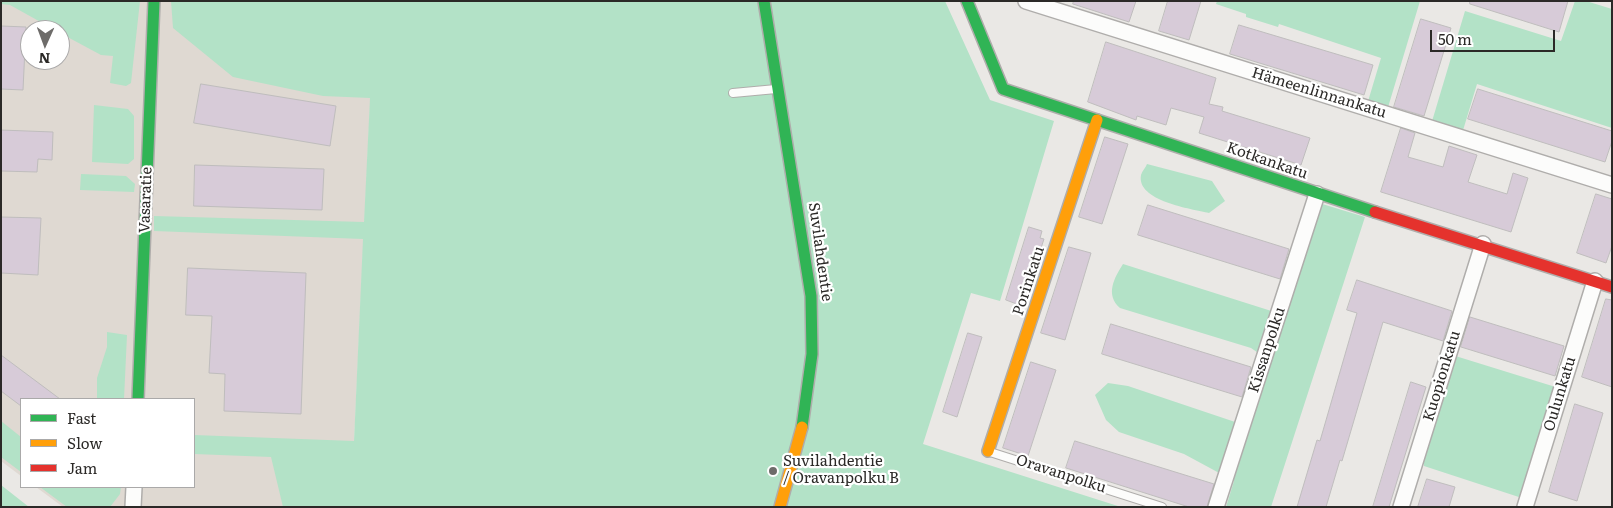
<!DOCTYPE html>
<meta charset="utf-8">
<style>
body{margin:0}
#map{position:relative;width:1613px;height:508px;overflow:hidden;background:#eae8e5;font-family:Literata,serif}
canvas{display:block}
.frame{position:absolute;inset:0;border:2px solid #2b2927;pointer-events:none}
.legend{position:absolute;left:20px;top:398px;width:175px;height:90px;box-sizing:border-box;background:#fff;border:1px solid #aaa9a9;margin:0;padding:6px 9px;list-style:none;font-size:15px;color:#2b2927}
.legend li{display:flex;align-items:center;gap:10px;height:25px}
.legend b{width:25px;border:1px solid #aaa9a9}
.north{position:absolute;left:20px;top:20px;width:50px;height:50px;box-sizing:border-box;background:#fff;border:1px solid #aaa9a9;border-radius:50%;rotate:182deg;font-size:14px;font-weight:700;line-height:20px;text-align:center;color:#2b2927}
.north::after{content:'';display:block;margin:auto;width:18px;height:22px;background:#6e6c6a;clip-path:polygon(50% 0,100% 100%,50% 72%,0 100%)}
.scale{position:absolute;left:1430px;top:30px;width:125px;height:22px;box-sizing:border-box;border:2px solid #2b2927;border-top:0;padding-left:6px;font-size:15px;line-height:18px;white-space:nowrap;color:#2b2927;-webkit-text-stroke:4px #fff;paint-order:stroke}
</style>
<div id="map">
<canvas width="1613" height="508"></canvas>
<div class="frame"></div>
<ul class="legend">
<li><b style="height:6px;background:#30b455"></b>Fast</li>
<li><b style="height:6px;background:#ff9f0a"></b>Slow</li>
<li><b style="height:6px;background:#e5322d"></b>Jam</li>
</ul>
<div class="north">N</div>
<div class="scale">50 m</div>
</div>
<script>
const ctx = document.querySelector('canvas').getContext('2d');
ctx.lineJoin = 'round';
function fillPath(path, color) {
  ctx.fillStyle = color;
  ctx.fill(path, 'evenodd');
}
function stroke(path, color, width, dash) {
  ctx.strokeStyle = color;
  ctx.lineWidth = width;
  ctx.lineCap = dash ? 'butt' : 'round';
  ctx.setLineDash(dash || []);
  ctx.stroke(path);
}
function label(font, color, halo, rows, align = 'center') {
  ctx.font = font + ' Literata,serif';
  ctx.lineWidth = 4.5;
  ctx.setLineDash([]);
  ctx.textBaseline = 'middle';
  ctx.strokeStyle = halo;
  ctx.fillStyle = color;
  for (const [text, x, y, turn = 0] of rows) {
    ctx.save();
    ctx.translate(x, y);
    ctx.rotate((+turn || 0) * Math.PI / 180);
    ctx.textAlign = isNaN(turn) ? turn : align;
    if (halo) ctx.strokeText(text, 0, 0);
    ctx.fillText(text, 0, 0);
    ctx.restore();
  }
}
fillPath(new Path2D(`
 M 1,1 L 375,1 L 352,485 L 345,507 L 63,507 L 36,487 L 194,487 L 194,399 L 21,399 L 21,476 L 1,461 ZM 30,30 L 60,30 L 60,60 L 30,60 Z`), '#dfd9d2');
fillPath(new Path2D(`
 M 1,1 L 140,1 L 131,83 L 126,86 L 110,83 L 113,56 L 101,55 L 60,33 L 60,30 L 55,30 L 10,5 L 1,4 Z
 M 171,1 L 945,1 L 990,100 L 1054,121 L 1000,301 L 971,293 L 923,444 L 1121,507 L 283,507 L 271,457 L 194,454 L 194,435 L 354,441 L 363,239 L 154,231 L 154,216 L 364,222 L 370,98 L 323,96 L 233,77 L 173,28 Z
 M 1217,1 L 1420,1 L 1386,114 L 1366,108 L 1381,58 L 1279,24 L 1278,27 L 1246,17 L 1246,14 L 1216,4 Z
 M 1575,1 L 1586,1 L 1612,9 L 1612,128 L 1477,84 L 1461,137 L 1430,128 L 1465,11 L 1561,41 Z
 M 94,105 L 128,109 L 134,116 L 134,159 L 128,164 L 92,162 Z
 M 1147,164 L 1212,181 L 1225,201 L 1209,213 C 1192,209 1136,201 1141,175 C 1142,171 1146,167 1147,164 Z
 M 81,174 L 126,176 L 135,184 L 134,192 L 80,190 Z
 M 1319,203 L 1365,217 L 1271,507 L 1226,507 L 1234,481 L 1184,454 L 1119,432 L 1106,420 L 1095,395 L 1108,383 L 1128,386 L 1250,427 L 1270,361 L 1251,348 L 1120,308 C 1105,295 1114,278 1123,264 L 1284,315 Z
 M 107,332 L 127,335 L 124,399 L 97,399 L 97,378 L 107,347 Z
 M 1449,354 L 1562,389 L 1528,500 L 1424,466 L 1424,464 L 1415,461 Z
 M 1,421 L 21,437 L 21,472 L 1,457 Z
 M 1,485 L 29,507 L 1,507 Z
 M 40,487 L 121,487 L 120,494 L 110,507 L 67,507 Z`), '#b3e2c7');
const building = new Path2D(`
 M 1074,1 L 1136,1 L 1129,22 L 1073,4 Z
 M 1168,1 L 1201,1 L 1189,40 L 1159,31 Z
 M 1470,1 L 1568,1 L 1559,32 L 1470,4 Z
 M 1421,19 L 1451,28 L 1424,116 L 1394,107 Z
 M 1239,25 L 1373,65 L 1364,95 L 1230,54 Z
 M 1,26 L 26,27 L 23,90 L 1,89 Z
 M 1106,42 L 1216,78 L 1209,104 L 1223,107 L 1222,111 L 1310,138 L 1301,165 L 1199,133 L 1204,117 L 1171,108 L 1166,125 L 1137,116 L 1136,120 L 1088,102 Z
 M 201,84 L 336,106 L 330,146 L 194,123 Z
 M 1478,89 L 1612,131 L 1612,141 L 1605,162 L 1468,119 Z
 M 1401,128 L 1415,133 L 1408,157 L 1443,167 L 1449,146 L 1477,155 L 1468,182 L 1507,194 L 1513,173 L 1528,178 L 1511,232 L 1381,192 Z
 M 1,130 L 53,132 L 52,160 L 38,159 L 37,172 L 1,171 Z
 M 1105,137 L 1128,144 L 1102,224 L 1079,217 Z
 M 195,165 L 324,169 L 322,210 L 194,206 Z
 M 1596,194 L 1612,199 L 1612,246 L 1606,263 L 1577,253 Z
 M 1148,205 L 1289,249 L 1280,279 L 1138,235 Z
 M 1,217 L 41,218 L 38,275 L 1,273 Z
 M 1029,227 L 1042,231 L 1040,238 L 1044,239 L 1022,306 L 1006,300 Z
 M 1069,247 L 1091,253 L 1065,340 L 1041,333 Z
 M 188,268 L 306,273 L 301,414 L 224,411 L 225,374 L 209,373 L 212,316 L 186,315 Z
 M 1357,280 L 1452,311 L 1443,341 L 1383,322 L 1342,461 L 1340,460 L 1326,507 L 1297,507 L 1317,440 L 1320,441 L 1357,313 L 1347,310 Z
 M 1606,299 L 1612,300 L 1612,387 L 1582,377 Z
 M 1470,317 L 1564,346 L 1555,376 L 1461,347 Z
 M 1111,324 L 1251,367 L 1242,397 L 1102,354 Z
 M 968,333 L 982,337 L 957,417 L 943,412 Z
 M 1,355 L 60,399 L 21,399 L 21,406 L 1,391 Z
 M 1031,362 L 1056,370 L 1028,456 L 1003,448 Z
 M 1411,382 L 1426,387 L 1389,507 L 1373,507 Z
 M 1575,404 L 1603,413 L 1577,501 L 1549,492 Z
 M 1075,441 L 1214,484 L 1207,507 L 1189,507 L 1066,468 Z
 M 1427,479 L 1455,487 L 1449,507 L 1418,507 Z`);
fillPath(building, '#d7cbd8');
stroke(building, '#bfbdbd', 1);
const lane = new Path2D(`
 M 733,93 L 776,89
 M 990,452 L 1162,507`);
const street = new Path2D(`
 M 1026,1 L 1612,185
 M 133,507 L 134,487
 M 1216,507 L 1317,194
 M 1401,507 L 1483,244
 M 1525,507 L 1595,281`);
const fast = new Path2D(`
 M 764,1 L 811,296 L 812,354 L 802,427
 M 967,1 L 1003,89 L 1375,212
 M 138,399 L 154,1`);
const slow = new Path2D(`
 M 988,451 L 1097,120
 M 780,507 L 802,427`);
const jam = new Path2D(`
 M 1375,212 L 1612,287`);
stroke(lane, '#afadab', 10);
stroke(street, '#afadab', 18);
stroke(fast, '#afadab', 14);
stroke(slow, '#afadab', 14);
stroke(jam, '#afadab', 14);
stroke(lane, '#fcfcfb', 8);
stroke(street, '#fcfcfb', 15);
stroke(fast, '#30b455', 11);
stroke(slow, '#ff9f0a', 11);
stroke(jam, '#e5322d', 11);
for (const [x, y, r, color] of [
 [773,471,5,"#6e6c6a"]
]) {
  const dot = new Path2D();
  dot.arc(x, y, r, 0, 2 * Math.PI);
  ctx.fillStyle = color;
  ctx.fill(dot);
  stroke(dot, '#fff', 2);
}
label('15px', '#2b2927', '#fff', [
 ["Hämeenlinnankatu",1319,93,17],
 ["Kotkankatu",1267,161,19],
 ["Vasaratie",146,200,-88],
 ["Suvilahdentie",820,252,82],
 ["Porinkatu",1029,281,-72],
 ["Kissanpolku",1267,350,-72],
 ["Kuopionkatu",1442,376,-73],
 ["Oulunkatu",1560,394,-73],
 ["Oravanpolku",1061,474,18]
]);
label('15px', '#2b2927', '#fff', [
 ["Suvilahdentie",783,462],
 ["/ Oravanpolku B",783,479]
], 'left');
</script>
